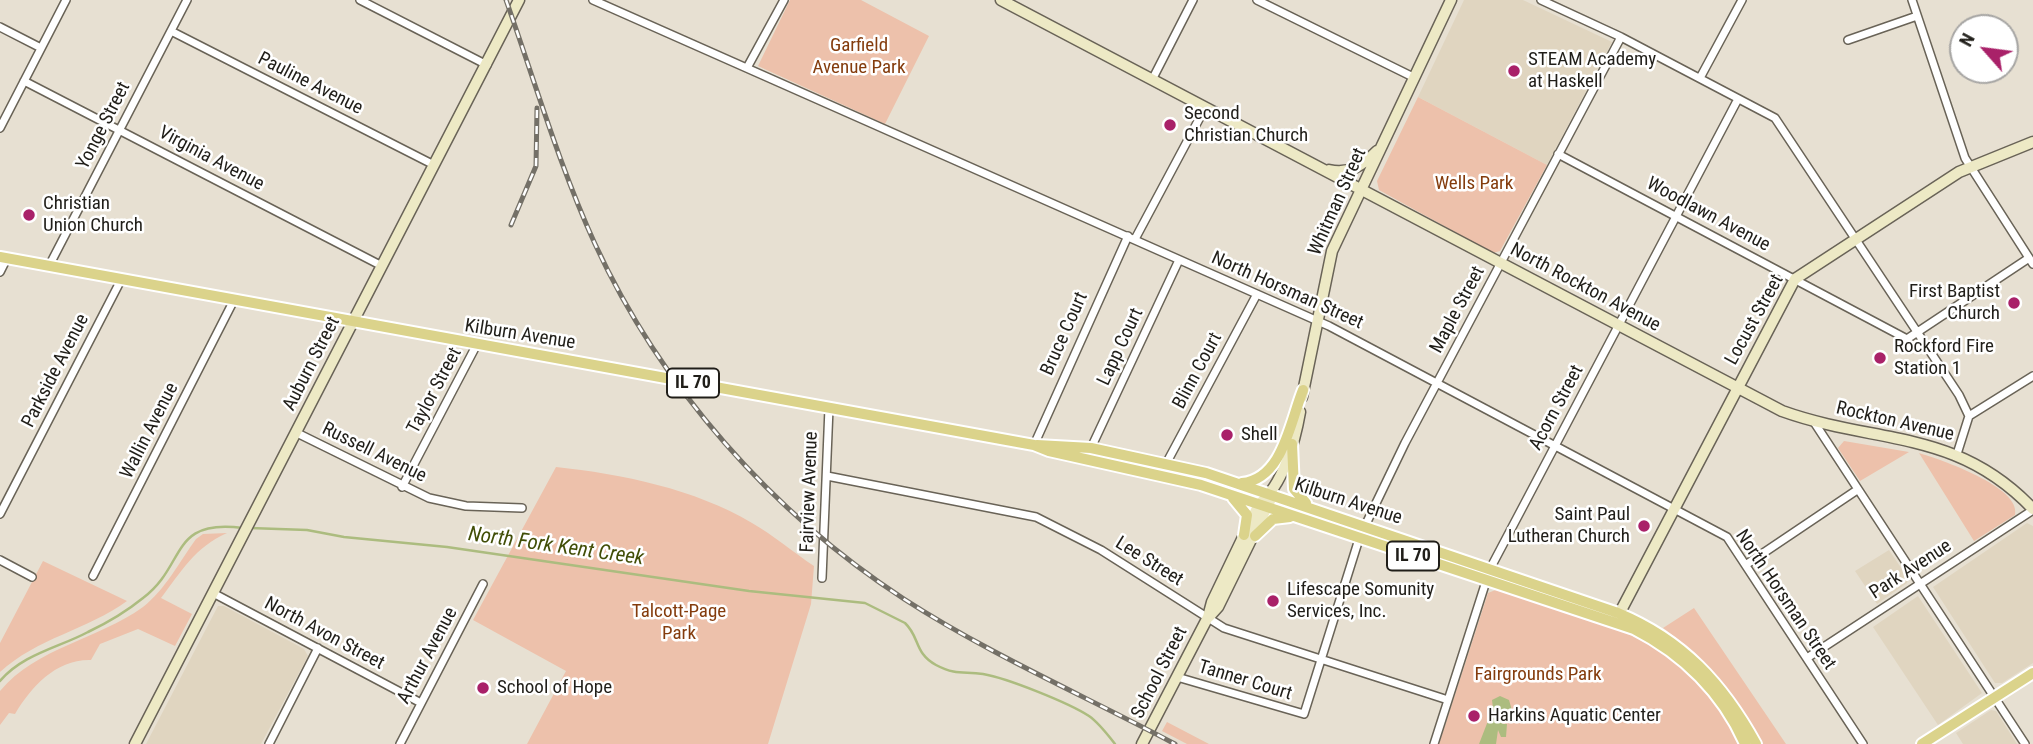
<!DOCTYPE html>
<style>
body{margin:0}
#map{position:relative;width:2033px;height:744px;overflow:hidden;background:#e7e0d2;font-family:"Roboto Condensed",sans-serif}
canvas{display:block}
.north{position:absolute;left:1949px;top:14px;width:70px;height:70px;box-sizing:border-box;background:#fff;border:2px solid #a6a5a3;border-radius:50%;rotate:298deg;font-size:19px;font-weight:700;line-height:28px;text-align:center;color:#201e19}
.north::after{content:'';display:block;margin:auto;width:24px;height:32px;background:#a92169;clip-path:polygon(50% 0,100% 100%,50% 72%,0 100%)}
</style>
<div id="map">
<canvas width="2033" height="744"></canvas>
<div class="north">N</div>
</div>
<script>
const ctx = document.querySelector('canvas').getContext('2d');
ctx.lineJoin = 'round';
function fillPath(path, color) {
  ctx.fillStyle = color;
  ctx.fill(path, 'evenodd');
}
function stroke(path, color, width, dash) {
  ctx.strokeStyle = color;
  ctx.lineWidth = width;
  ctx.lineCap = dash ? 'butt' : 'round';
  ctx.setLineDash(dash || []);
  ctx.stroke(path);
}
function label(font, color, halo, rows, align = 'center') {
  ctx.font = font + ' "Roboto Condensed",sans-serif';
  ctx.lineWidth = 5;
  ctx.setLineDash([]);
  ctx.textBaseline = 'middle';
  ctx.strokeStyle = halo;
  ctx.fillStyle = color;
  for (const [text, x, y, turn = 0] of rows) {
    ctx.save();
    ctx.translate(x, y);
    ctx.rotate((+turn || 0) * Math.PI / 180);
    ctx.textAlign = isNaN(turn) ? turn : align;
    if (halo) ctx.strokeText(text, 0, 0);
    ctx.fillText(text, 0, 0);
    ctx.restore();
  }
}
fillPath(new Path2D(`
 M 1464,0 L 1523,0 L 1612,42 L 1547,165 L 1418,97 Z
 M 2027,523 L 2033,526 L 2033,663 L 2002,683 L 1995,683 L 1933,587 Z
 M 1889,550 L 1908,578 L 1907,583 L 1877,604 L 1855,571 Z
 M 1918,596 L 1982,693 L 1938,725 L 1873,627 Z
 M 218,606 L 224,606 L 304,649 L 308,656 L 261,744 L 146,744 Z
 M 1991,710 L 1996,711 L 2017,744 L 1963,744 L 1956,733 Z`), '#e0d5c0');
fillPath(new Path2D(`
 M 790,0 L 861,0 L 929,36 L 885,124 L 758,66 Z
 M 1418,97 L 1547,165 L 1500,251 L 1493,253 L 1379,190 L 1377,181 Z
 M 1844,441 L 1909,452 L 1860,481 L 1838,448 Z
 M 1919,453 C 1939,459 2022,487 2015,515 L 1974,541 Z
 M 556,467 C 622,474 695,489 752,523 C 773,535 793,552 814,566 L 811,604 L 768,744 L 527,744 L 566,671 L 473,620 Z
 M 227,533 C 195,547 181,572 161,598 L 192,614 L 175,646 L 138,629 L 100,644 L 91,660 C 56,659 31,687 15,714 L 9,713 L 0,725 L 0,691 C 37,647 97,640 143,607 C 165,590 180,561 196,539 L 203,534 Z
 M 43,561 L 127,601 C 87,630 37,638 0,672 L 0,643 Z
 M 1498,589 C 1603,623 1686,636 1739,744 L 1439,744 L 1488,593 Z
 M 1694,608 L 1786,744 L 1762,744 C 1738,696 1706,659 1663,628 Z
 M 1167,722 L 1209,744 L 1187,744 L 1162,731 Z`), '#edc1ab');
fillPath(new Path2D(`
 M 1500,696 L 1509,700 L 1513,714 L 1502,724 L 1507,724 L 1506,737 L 1501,737 L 1498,730 L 1496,744 L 1479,744 L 1493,708 L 1492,700 Z`), '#acbc7f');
stroke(new Path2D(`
 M 250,528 L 307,530 L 344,537 L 447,547 L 749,591 L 865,603 L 905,623 C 920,637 914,653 936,665 C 957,676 964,671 983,674 C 1007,678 1069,703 1089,716 C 1099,723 1108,735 1115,744
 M 0,681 C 23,654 58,648 88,632 C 107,623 127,611 143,598 C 187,565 169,518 243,528`), '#acbc7f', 2.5);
const street = new Path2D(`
 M 360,0 L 487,65
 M 593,0 L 1329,326 L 1727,537 L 1863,744
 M 1257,0 L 1415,78
 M 1541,0 L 1621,37 L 1775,118 L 1959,395 L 1969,416
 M 1912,0 L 1965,158 L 2033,264
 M 0,27 L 41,48
 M 171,31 L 434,165
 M 1848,40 L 1917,16
 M 748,66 L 784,0
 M 1700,78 L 1742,0
 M 1152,80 L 1193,0
 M 24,81 L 382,266
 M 0,128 L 66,0
 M 1558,154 L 1907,339 L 2029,258
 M 1135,239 L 1205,108
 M 49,266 L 187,0
 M 0,272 L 7,258
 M 1814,422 L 2025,744
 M 297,433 L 429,498 L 466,506 L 522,508
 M 1034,445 L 1128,236
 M 1091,448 L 1179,260
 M 1957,454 L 1969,416 L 2033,376
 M 1167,462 L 1257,294
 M 827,476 L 1036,517 L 1101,550 L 1224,628 L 1448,700
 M 402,487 L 476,346
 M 0,514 L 121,280
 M 1365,526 L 1405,443 L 1621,37
 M 0,560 L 32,577
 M 1747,564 L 1857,490
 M 93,576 L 234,300
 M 822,578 L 829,408
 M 213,593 L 421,703
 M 1807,658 L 2033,510
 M 1177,677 L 1304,714 L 1359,539
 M 269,744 L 318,648
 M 400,744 L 483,584
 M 1434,744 L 1490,569 L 1738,99`);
const secondary = new Path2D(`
 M 1001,0 L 1782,411 C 1877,445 1956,428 2033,509
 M 1329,170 C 1349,175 1363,165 1377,151
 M 1302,397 L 1332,251 L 1451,0
 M 1209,617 L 1218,607 L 1270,501
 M 1616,620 L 1795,279 L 1959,172 L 2033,142
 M 135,744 L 519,0
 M 1142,744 L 1208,617 L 1212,602 L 1259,504 C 1283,485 1295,441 1300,412`);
const primary = new Path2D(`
 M 0,257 L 1034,445 L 1049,451 L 1201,485 L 1634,629 C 1683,654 1723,693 1745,744
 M 1292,444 L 1294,489 L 1306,503
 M 1037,445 L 1091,448 L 1206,473 L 1618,613 C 1683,640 1723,684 1756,744
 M 1242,483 C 1283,479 1290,422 1303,390
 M 1233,498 L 1247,515 L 1244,535
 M 1255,536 L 1273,519 L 1290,517
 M 1922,744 L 2033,673`);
stroke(street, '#696357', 10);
stroke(secondary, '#696357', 13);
stroke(primary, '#fff', 14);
stroke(street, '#fff', 7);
stroke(secondary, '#ede9c5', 10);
stroke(primary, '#dbd38b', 10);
const rail = new Path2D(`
 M 506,0 C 535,82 559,165 595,244 C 661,387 772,513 904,599 C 989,654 1085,696 1175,744
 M 511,225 L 536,166 L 537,108`);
stroke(rail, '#747067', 5);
stroke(rail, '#fff', 2.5, [8]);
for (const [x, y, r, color] of [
 [1514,71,7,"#a92169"],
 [1170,125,7,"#a92169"],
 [29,215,7,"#a92169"],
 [2014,303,7,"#a92169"],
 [1880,358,7,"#a92169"],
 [1227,435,7,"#a92169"],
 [1644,526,7,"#a92169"],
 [1273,601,7,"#a92169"],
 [483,688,7,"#a92169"],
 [1474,716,7,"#a92169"]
]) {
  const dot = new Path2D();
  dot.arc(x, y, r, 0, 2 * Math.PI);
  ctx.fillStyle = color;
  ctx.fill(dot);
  stroke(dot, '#fff', 2.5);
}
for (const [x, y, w] of [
 [693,383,52],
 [1413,556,52]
]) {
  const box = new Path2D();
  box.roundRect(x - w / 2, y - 14.5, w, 29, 5);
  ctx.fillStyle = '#fff';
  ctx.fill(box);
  stroke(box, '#201e19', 2);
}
label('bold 18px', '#201e19', null, [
 ["IL 70",693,383],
 ["IL 70",1413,556]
]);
label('19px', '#843c0d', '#fff', [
 ["Garfield",859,46],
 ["Avenue Park",859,68],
 ["Wells Park",1474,184],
 ["Talcott-Page",679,612],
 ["Park",679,634],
 ["Fairgrounds Park",1538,675]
]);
label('19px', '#201e19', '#fff', [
 ["STEAM Academy",1528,60],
 ["at Haskell",1528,82],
 ["Second",1184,114],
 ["Christian Church",1184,136],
 ["Christian",43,204],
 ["Union Church",43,226],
 ["First Baptist",2000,292,"right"],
 ["Church",2000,314,"right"],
 ["Rockford Fire",1894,347],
 ["Station 1",1894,369],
 ["Shell",1241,435],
 ["Saint Paul",1630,515,"right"],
 ["Lutheran Church",1630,537,"right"],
 ["Lifescape Somunity",1287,590],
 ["Services, Inc.",1287,612],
 ["School of Hope",497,688],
 ["Harkins Aquatic Center",1488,716]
], 'left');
label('19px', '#201e19', '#fff', [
 ["Pauline Avenue",310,84,27],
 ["Yonge Street",104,126,-63],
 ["Virginia Avenue",211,159,28],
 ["Whitman Street",1338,202,-66],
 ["Woodlawn Avenue",1708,215,28],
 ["North Rockton Avenue",1585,288,28],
 ["North Horsman Street",1287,291,24],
 ["Maple Street",1458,310,-62],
 ["Locust Street",1755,320,-61],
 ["Bruce Court",1065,334,-66],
 ["Kilburn Avenue",520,335,9],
 ["Lapp Court",1121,347,-65],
 ["Auburn Street",312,364,-63],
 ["Parkside Avenue",56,371,-63],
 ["Blinn Court",1198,371,-62],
 ["Taylor Street",435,391,-62],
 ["Acorn Street",1557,408,-62],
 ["Rockton Avenue",1895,422,13],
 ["Wallin Avenue",150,431,-63],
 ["Russell Avenue",374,453,26],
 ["Fairview Avenue",810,492,-88],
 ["Kilburn Avenue",1348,502,18],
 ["Lee Street",1149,562,32],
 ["Park Avenue",1911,570,-33],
 ["North Horsman Street",1785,600,56],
 ["North Avon Street",324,634,28],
 ["Arthur Avenue",428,656,-62],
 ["School Street",1160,673,-63],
 ["Tanner Court",1245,681,17]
]);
label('italic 21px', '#414e07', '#fff', [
 ["North Fork Kent Creek",556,547,8]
]);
</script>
